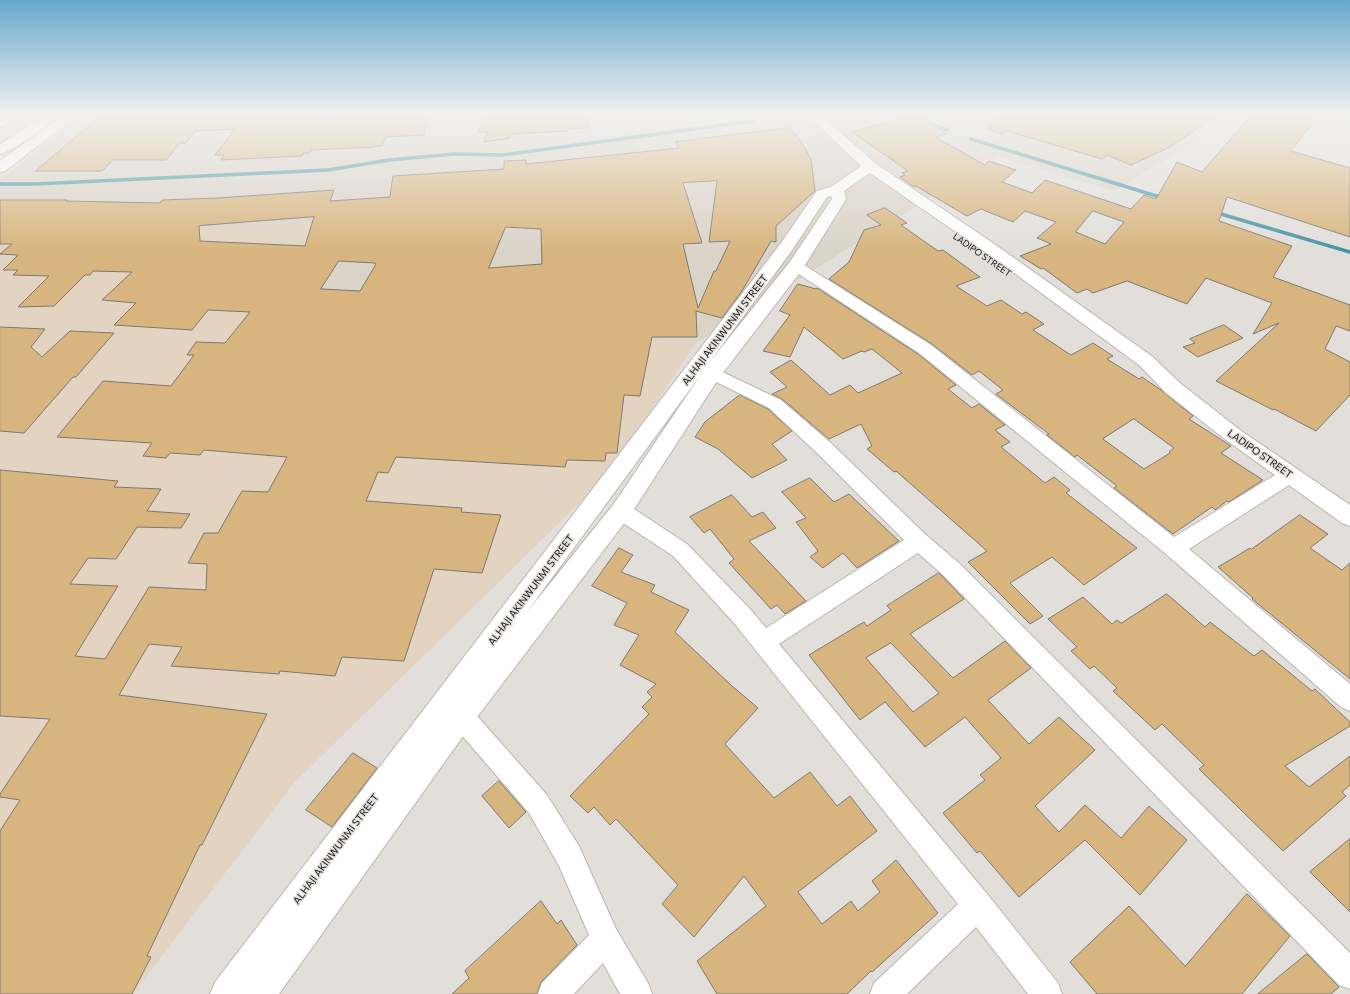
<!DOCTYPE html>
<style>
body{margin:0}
canvas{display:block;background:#e2dfdb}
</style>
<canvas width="1350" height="994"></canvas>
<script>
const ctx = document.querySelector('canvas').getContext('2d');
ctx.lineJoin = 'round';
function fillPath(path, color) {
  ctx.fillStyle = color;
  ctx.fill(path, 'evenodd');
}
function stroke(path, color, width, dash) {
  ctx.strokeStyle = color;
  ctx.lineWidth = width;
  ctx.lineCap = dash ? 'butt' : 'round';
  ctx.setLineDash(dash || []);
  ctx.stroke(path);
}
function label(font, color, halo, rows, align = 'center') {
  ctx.font = font + ' Commissioner,sans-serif';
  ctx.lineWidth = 3;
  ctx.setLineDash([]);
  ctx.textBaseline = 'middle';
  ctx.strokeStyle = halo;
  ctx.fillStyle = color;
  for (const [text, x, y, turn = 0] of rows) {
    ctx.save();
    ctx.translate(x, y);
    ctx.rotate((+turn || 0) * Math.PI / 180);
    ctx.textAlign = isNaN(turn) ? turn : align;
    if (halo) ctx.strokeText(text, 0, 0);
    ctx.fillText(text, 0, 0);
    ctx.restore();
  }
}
fillPath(new Path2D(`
 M 86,113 L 1242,113 L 1114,191 L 997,156 L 696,343 L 495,335 L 300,321 L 367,218 L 188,233 L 0,222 L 0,179 Z`), '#dad3c8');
fillPath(new Path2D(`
 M 368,217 L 300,321 L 495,335 L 696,343 L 607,476 L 294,783 L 133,994 L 0,994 L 0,222 L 188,233 Z`), '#e2d4c1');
stroke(new Path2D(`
 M 927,122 L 947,130
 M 971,139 L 1163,198
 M 0,184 L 35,184 L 328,170 L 389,160 L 454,154 L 503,155 L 753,121
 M 1214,212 L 1350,252`), '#4395a5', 3.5);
const building = new Path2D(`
 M 104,113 L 295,113 L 291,118 L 334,119 L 339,113 L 429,113 L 424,135 L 385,137 L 382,146 L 375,146 L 374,147 L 311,150 L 310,153 L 303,153 L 302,156 L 221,160 L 224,155 L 215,155 L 235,129 L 195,131 L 186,143 L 180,143 L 166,160 L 113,160 L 102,171 L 36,171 Z
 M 559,113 L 587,113 L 588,128 L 568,129 L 568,131 L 510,134 L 510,138 L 484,142 L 488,132 L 478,132 L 485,117 Z
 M 907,113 L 916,113 L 947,134 L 935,137 L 985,165 L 989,161 L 1016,170 L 1002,182 L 1032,193 L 1045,180 L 1131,209 L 1144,195 L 1156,199 L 1177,162 L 1202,172 L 1253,113 L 1314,113 L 1308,121 L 1313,122 L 1291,151 L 1350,168 L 1350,237 L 1227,197 L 1219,221 L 1292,246 L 1273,277 L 1350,305 L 1350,331 L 1336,326 L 1325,349 L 1350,362 L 1350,395 L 1316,431 L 1274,409 L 1273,410 L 1216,381 L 1279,323 L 1253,334 L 1272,303 L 1206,278 L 1187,304 L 1127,281 L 1093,293 L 1087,289 L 1077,293 L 1043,268 L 1041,269 L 1020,256 L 1051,244 L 1037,238 L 1056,222 L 1025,211 L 1013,222 L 981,209 L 967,216 L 916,186 L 914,187 L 900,177 L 905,175 L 902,173 L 908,171 L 852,132 L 906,117 ZM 1093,211 L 1124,222 L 1105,244 L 1076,232 Z
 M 1006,113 L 1220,113 L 1170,147 L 1131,165 L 1107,155 L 1102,159 L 1007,131 L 1003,134 L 987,129 Z
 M 790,128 L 802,143 L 811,159 L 815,191 L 776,226 L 776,242 L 771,241 L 742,291 L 722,318 L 696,311 L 697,337 L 652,337 L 640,396 L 624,395 L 617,453 L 606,453 L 605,461 L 567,460 L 565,467 L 396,457 L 388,473 L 378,472 L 366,501 L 462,508 L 461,512 L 501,515 L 482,573 L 434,569 L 404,661 L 342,657 L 335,676 L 280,671 L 279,674 L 171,666 L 182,647 L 149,644 L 119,695 L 267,714 L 202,845 L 200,845 L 147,956 L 151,957 L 132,994 L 0,994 L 0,831 L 20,800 L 0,797 L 0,794 L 50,719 L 0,716 L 0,470 L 118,481 L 114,487 L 161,489 L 147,511 L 190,514 L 181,528 L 137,527 L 116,559 L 88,558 L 70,584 L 118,586 L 75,656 L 105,659 L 149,587 L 206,590 L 207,564 L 188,563 L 204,533 L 218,533 L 242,491 L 268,492 L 287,457 L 204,450 L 200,455 L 170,453 L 166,458 L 143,456 L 152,443 L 57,437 L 103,381 L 171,386 L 194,355 L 187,355 L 196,342 L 225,343 L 250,312 L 208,310 L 192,330 L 114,325 L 136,303 L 102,300 L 132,272 L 93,271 L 90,275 L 85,275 L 54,306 L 18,307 L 49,276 L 13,275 L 18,270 L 3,270 L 18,255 L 0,254 L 12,244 L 0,244 L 0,200 L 67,200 L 66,201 L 160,203 L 162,200 L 218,198 L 334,190 L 330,201 L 390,197 L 393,176 L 504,169 L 504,161 L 526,160 L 526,164 L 679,148 L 676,142 ZM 717,181 L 709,242 L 730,241 L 716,271 L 714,271 L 698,308 L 683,244 L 702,243 L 683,183 ZM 314,217 L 305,246 L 200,241 L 199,226 ZM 506,227 L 541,229 L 542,264 L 489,268 ZM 339,261 L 375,263 L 376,264 L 360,291 L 321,289 Z
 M 885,208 L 907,223 L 901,225 L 938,251 L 943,250 L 980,277 L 956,286 L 987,306 L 1001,300 L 1022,314 L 1026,312 L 1044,324 L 1033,330 L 1071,355 L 1093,343 L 1113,356 L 1107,359 L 1139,379 L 1142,377 L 1161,390 L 1193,416 L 1189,419 L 1231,446 L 1221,453 L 1263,480 L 1229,502 L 1227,501 L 1215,510 L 1212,507 L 1173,534 L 1114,488 L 1117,486 L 1077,455 L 1075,457 L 1047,435 L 1049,434 L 996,394 L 1003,390 L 979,371 L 972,375 L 932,344 L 829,279 L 849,262 L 864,230 L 881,225 L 867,215 ZM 1134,419 L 1174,448 L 1169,452 L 1170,453 L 1144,469 L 1103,439 Z
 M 798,284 L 816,289 L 817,288 L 918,354 L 956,385 L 948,389 L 972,408 L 979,404 L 1005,425 L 995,430 L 1010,442 L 1001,447 L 1045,483 L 1054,477 L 1070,490 L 1066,493 L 1137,548 L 1084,585 L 1052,557 L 1010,583 L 1043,616 L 1030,624 L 968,562 L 987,551 L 896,471 L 894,472 L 867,449 L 872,446 L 861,424 L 829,439 L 782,399 L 772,394 L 787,387 L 770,372 L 791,360 L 830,395 L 850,385 L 858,393 L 902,373 L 872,349 L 864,352 L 862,351 L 843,359 L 804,327 L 790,357 L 763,351 L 790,315 L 780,311 Z
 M 1224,325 L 1243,338 L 1198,357 L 1183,347 L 1195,343 L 1190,339 Z
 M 0,327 L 45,329 L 31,347 L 42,357 L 70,331 L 114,333 L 76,377 L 73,377 L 24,433 L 0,431 Z
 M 740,395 L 768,409 L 792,431 L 772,444 L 787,460 L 752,478 L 718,449 L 695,437 L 705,422 Z
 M 810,478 L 834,502 L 849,494 L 899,541 L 857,568 L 843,553 L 823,568 L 810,557 L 818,551 L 796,522 L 806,518 L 782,492 Z
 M 732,495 L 752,517 L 763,512 L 776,528 L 749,541 L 806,601 L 785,614 L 777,605 L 771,609 L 729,563 L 734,559 L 710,529 L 704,533 L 690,517 Z
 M 1300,515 L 1328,534 L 1310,548 L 1342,570 L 1350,563 L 1350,679 L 1252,599 L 1253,598 L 1218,567 L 1250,548 L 1251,549 Z
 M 619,548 L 633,555 L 621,572 L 655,585 L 651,592 L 689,610 L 675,632 L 732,686 L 758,708 L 725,744 L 774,798 L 810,772 L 837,806 L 850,796 L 877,831 L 798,892 L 822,924 L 851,901 L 858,911 L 880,892 L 872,881 L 896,860 L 938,913 L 872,972 L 871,971 L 847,994 L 717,994 L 697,961 L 766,906 L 744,876 L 694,937 L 662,904 L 678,885 L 616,819 L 610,825 L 594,807 L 588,813 L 570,796 L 649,714 L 642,707 L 652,697 L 647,692 L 656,684 L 620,665 L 639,635 L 614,625 L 627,603 L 592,586 Z
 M 939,573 L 964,599 L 910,634 L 953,678 L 1005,641 L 1031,668 L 988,700 L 1029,744 L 1059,717 L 1095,750 L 1035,806 L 1059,832 L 1085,805 L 1121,838 L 1149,806 L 1187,840 L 1140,895 L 1085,840 L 1019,897 L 980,851 L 977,853 L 943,813 L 985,780 L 980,775 L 1001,758 L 965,717 L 925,747 L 885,702 L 860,720 L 809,655 L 864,622 L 867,626 L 891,610 L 887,606 ZM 891,643 L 939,693 L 913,712 L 866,658 Z
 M 1167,594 L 1205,627 L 1210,622 L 1254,656 L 1262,650 L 1312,691 L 1315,689 L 1350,722 L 1350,726 L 1285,766 L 1309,787 L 1350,756 L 1350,785 L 1342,792 L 1346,796 L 1283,851 L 1199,769 L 1204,765 L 1162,724 L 1155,730 L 1113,691 L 1117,688 L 1094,666 L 1090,669 L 1071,651 L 1077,647 L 1048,619 L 1083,597 L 1112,624 L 1117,620 L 1121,623 Z
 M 353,753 L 377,768 L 332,827 L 306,810 Z
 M 499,781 L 526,812 L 509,828 L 482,796 Z
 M 1350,839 L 1350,912 L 1310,872 Z
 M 1247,894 L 1290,936 L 1242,994 L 1097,994 L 1070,962 L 1129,906 L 1185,966 Z
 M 541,901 L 557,924 L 561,920 L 577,945 L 541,982 L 537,994 L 452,994 L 469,978 L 465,971 Z
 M 1307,954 L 1339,987 L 1331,994 L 1258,994 Z`);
fillPath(building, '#d8b57e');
stroke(building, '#7b7874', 1);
const street = new Path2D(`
 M 796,261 L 801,263 L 931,345 L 1174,537 L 1283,470 L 1290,468 L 1297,470 L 1300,475 L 1297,480 L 1189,549 L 1350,684 L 1350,711 L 1341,707 L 1166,554 L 919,353 L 791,269 L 788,266 L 791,263 Z
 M 712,367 L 781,400 L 833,445 L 926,535 L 960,564 L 1350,953 L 1350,989 L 1339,985 L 944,576 L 918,553 L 779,644 L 988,895 L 1058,983 L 1062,994 L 1028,994 L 976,927 L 907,994 L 870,994 L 874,983 L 958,904 L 734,623 L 673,556 L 614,517 L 611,511 L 614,505 L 621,503 L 628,505 L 687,544 L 750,609 L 766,628 L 904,540 L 819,455 L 769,408 L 706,377 L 703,373 L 706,369 Z
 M 461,704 L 470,708 L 547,795 L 579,846 L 616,929 L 648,983 L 652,994 L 620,994 L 603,963 L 574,994 L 538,994 L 542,983 L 589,935 L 559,866 L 529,813 L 452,724 L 449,716 L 452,708 Z`);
const secondary = new Path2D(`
 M 805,113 L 819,113 L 875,163 L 1003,250 L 1153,357 L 1180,383 L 1240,430 L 1350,505 L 1350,526 L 1342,523 L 1226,440 L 1166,393 L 1139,365 L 991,256 L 870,173 L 844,191 L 846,199 L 802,270 L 719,378 L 629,517 L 471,725 L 279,994 L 210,994 L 215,982 L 781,243 L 817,191 L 831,187 L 861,166 ZM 831,196 L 832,199 L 789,263 L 708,364 L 793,249 L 827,197 ZM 702,373 L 613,505 L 527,612 Z`);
const primary = new Path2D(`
 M 66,113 L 81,113 L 5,171 L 0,172 L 0,161 Z`);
const highway = new Path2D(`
 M 3,113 L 17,113 L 5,126 L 0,127 L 0,116 Z
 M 45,113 L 60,113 C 52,124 13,151 0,154 L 0,144 L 17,134 Z`);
stroke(street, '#b8b5b1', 2);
stroke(secondary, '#b8b5b1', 2);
stroke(primary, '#b8b5b1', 2);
stroke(highway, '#b8b5b1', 2);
fillPath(street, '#fff');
fillPath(secondary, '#fff');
fillPath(primary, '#fff');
fillPath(highway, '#fff');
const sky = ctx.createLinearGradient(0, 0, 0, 252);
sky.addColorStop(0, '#66a8cd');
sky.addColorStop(0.45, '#f2f1ef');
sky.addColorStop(1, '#f2f1ef00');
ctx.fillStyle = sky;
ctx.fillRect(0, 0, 1350, 252);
label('9px', '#11100f', '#e2dfdb', [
 ["LADIPO STREET",982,255,35]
]);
label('10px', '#11100f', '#e2dfdb', [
 ["ALHAJI AKINWUNMI STREET",725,330,-53],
 ["LADIPO STREET",1260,454,35],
 ["ALHAJI AKINWUNMI STREET",531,590,-53],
 ["ALHAJI AKINWUNMI STREET",336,849,-53]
]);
</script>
